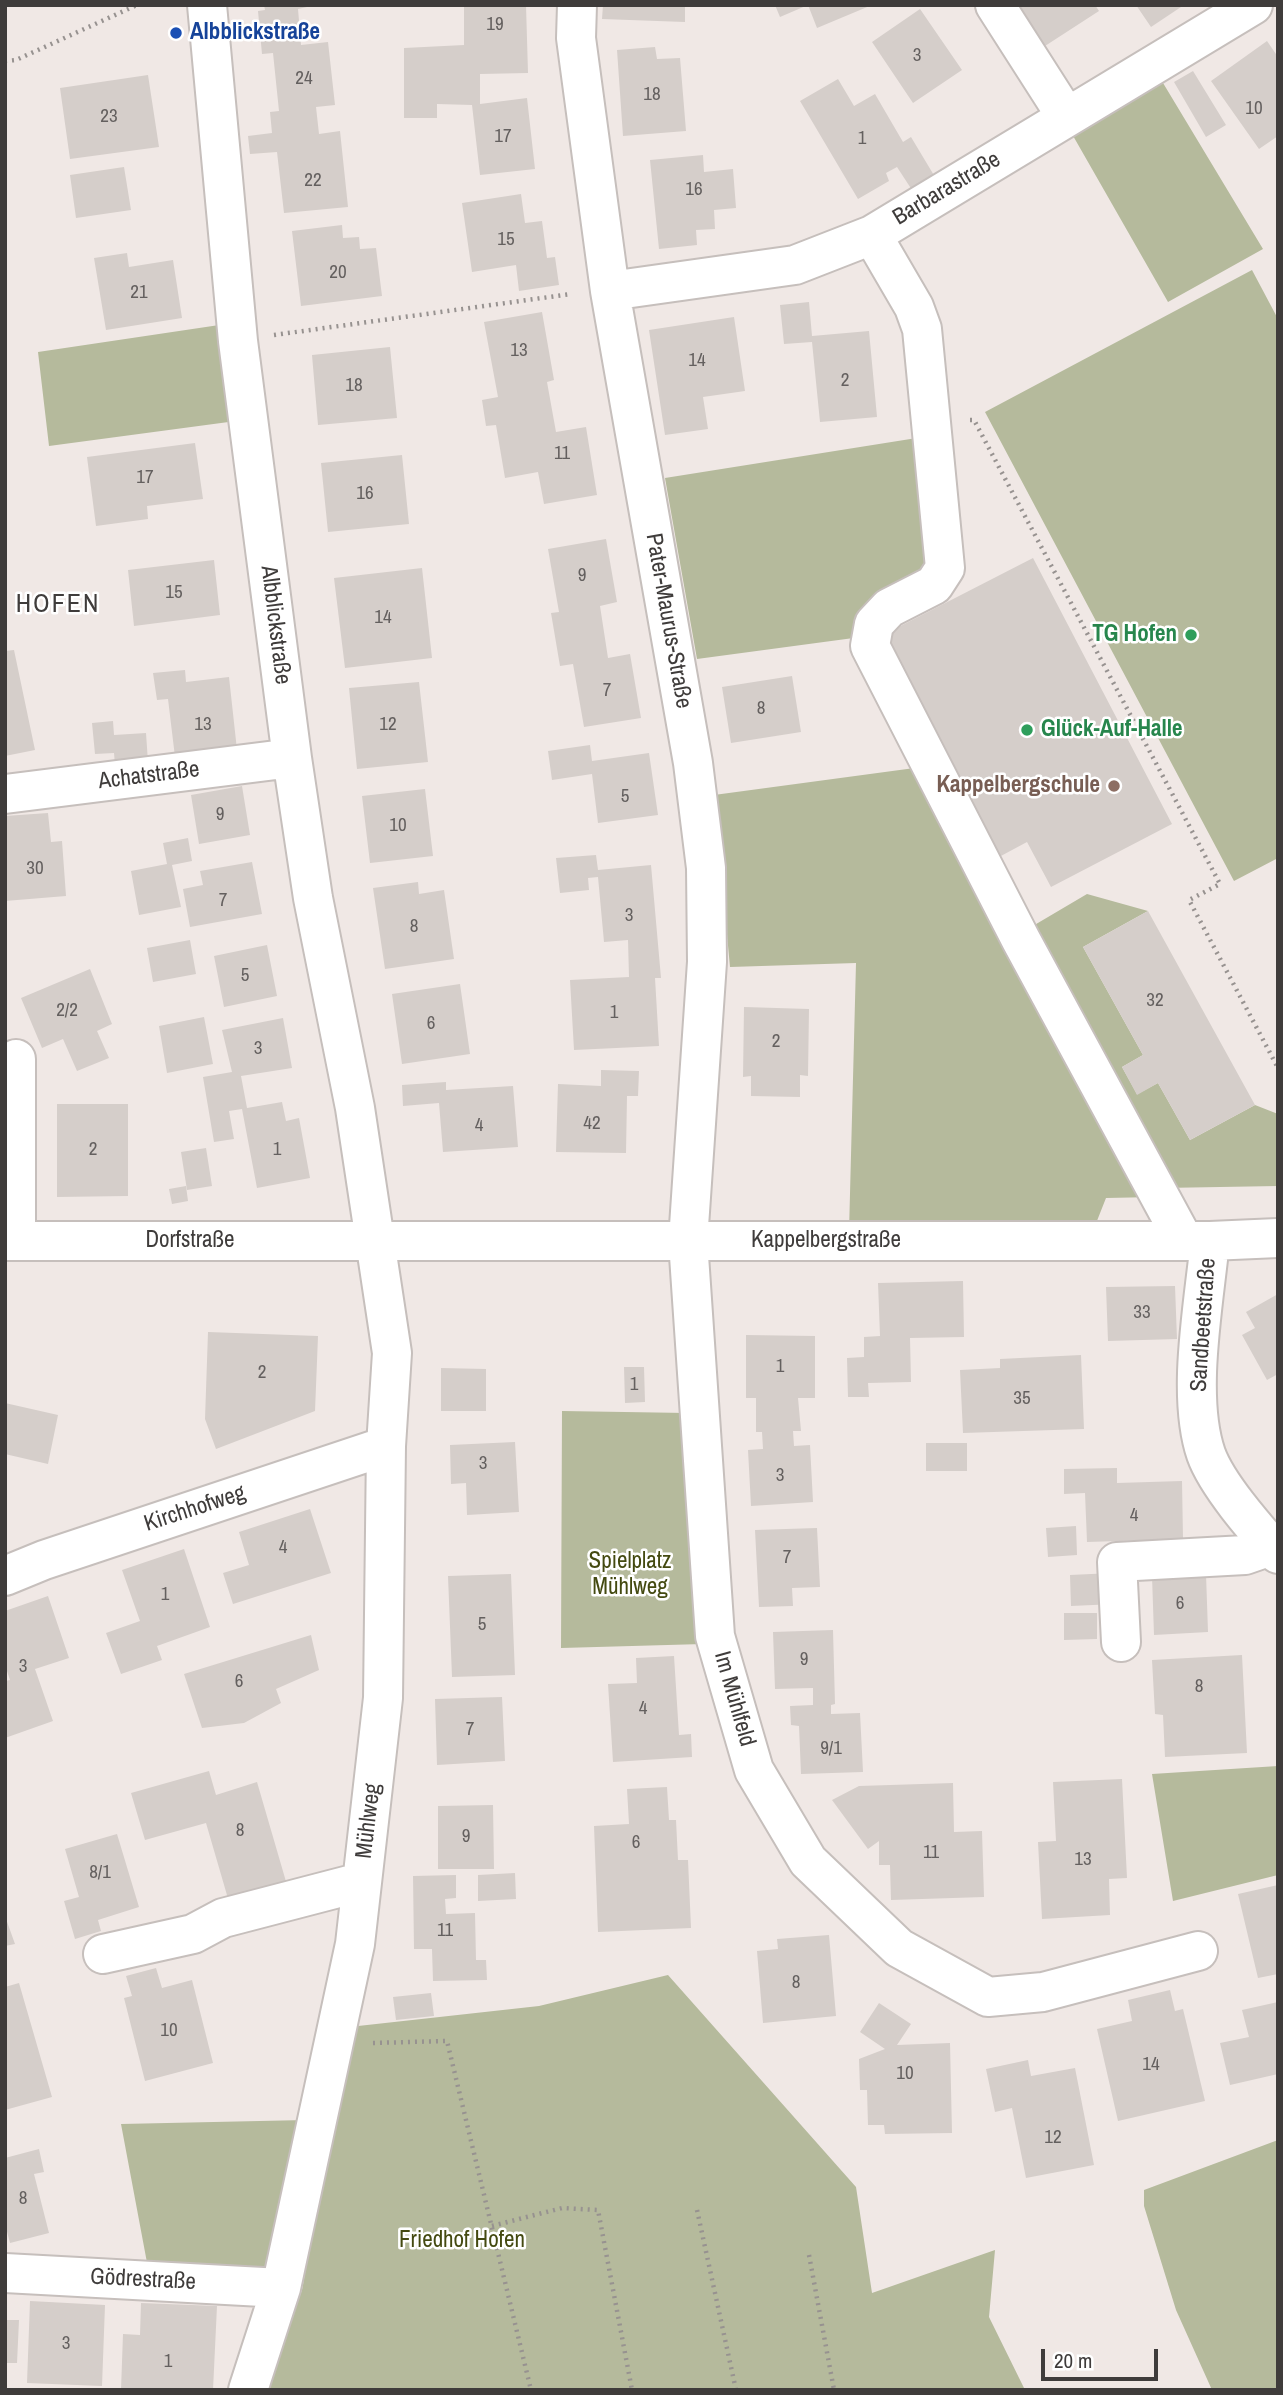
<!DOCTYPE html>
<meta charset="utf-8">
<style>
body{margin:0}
#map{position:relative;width:1283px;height:2395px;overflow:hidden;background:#f0e8e5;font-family:"Archivo Narrow",sans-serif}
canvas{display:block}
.frame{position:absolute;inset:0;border:7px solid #3f3c3b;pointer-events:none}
.scale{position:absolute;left:1041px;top:2349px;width:117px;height:32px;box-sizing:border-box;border:4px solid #3f3c3b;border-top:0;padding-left:9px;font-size:21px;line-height:24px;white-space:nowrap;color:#3f3c3b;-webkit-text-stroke:5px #fff;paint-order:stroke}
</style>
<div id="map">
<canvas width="1283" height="2395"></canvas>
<div class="frame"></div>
<div class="scale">20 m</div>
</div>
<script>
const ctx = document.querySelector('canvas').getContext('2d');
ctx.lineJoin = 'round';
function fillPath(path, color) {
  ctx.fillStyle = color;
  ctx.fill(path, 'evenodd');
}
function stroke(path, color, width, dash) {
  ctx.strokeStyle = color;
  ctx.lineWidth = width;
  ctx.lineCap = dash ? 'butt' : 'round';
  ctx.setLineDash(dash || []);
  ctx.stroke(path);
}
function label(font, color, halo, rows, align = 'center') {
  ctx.font = font + ' "Archivo Narrow",sans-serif';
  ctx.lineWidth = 5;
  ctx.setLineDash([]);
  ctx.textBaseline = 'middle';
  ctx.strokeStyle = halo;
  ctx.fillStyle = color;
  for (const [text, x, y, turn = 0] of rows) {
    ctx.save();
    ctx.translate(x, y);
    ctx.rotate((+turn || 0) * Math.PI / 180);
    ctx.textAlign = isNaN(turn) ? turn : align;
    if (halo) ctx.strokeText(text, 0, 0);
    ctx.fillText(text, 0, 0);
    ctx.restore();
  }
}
fillPath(new Path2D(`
 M 1157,73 L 1263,249 L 1168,302 L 1068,127 Z
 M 1252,270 L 1278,319 L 1278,858 L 1234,881 L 985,412 Z
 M 226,324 L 236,421 L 49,446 L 38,352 Z
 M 923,437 L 937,566 L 861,637 L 697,659 L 665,478 Z
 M 922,767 L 1155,1197 L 1106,1198 L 1091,1236 L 849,1232 L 856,963 L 730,967 L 714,795 Z
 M 1087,894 L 1148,911 L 1083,947 L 1143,1055 L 1122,1067 L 1137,1094 L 1158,1083 L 1190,1140 L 1255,1105 L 1278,1114 L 1278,1186 L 1162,1188 L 1026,930 Z
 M 562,1411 L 687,1413 L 703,1644 L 561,1648 Z
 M 1278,1766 L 1278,1875 L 1173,1901 L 1152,1774 Z
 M 668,1975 L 856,2187 L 872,2293 L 995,2250 L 989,2317 L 1025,2390 L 266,2390 L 302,2290 L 349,2027 L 539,2006 Z
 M 306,2120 L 269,2279 L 148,2268 L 121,2124 Z
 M 1278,2140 L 1278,2390 L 1212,2390 L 1176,2310 L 1144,2206 L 1144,2190 Z`), '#b5ba9c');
fillPath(new Path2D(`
 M 264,5 L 316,5 L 298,9 L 301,45 L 328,42 L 335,105 L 316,107 L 319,134 L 340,131 L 348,207 L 284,213 L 277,152 L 250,154 L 248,136 L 272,133 L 270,112 L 279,111 L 273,53 L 262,54 L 258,11 L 265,10 Z
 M 526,5 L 528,73 L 480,74 L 480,104 L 527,98 L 535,169 L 480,175 L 472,105 L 437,104 L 437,118 L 404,118 L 404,48 L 464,45 L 464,6 Z
 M 603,5 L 685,5 L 685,22 L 602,19 Z
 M 775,5 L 808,5 L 780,17 Z
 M 808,5 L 872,5 L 817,28 Z
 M 1018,5 L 1095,5 L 1099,11 L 1045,46 Z
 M 1136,5 L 1184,5 L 1151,27 Z
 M 920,9 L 962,70 L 913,103 L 872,42 Z
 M 1267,41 L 1278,57 L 1278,136 L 1259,149 L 1211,81 Z
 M 655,47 L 657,59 L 680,58 L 686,131 L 623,136 L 617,50 Z
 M 1193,71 L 1226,125 L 1206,137 L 1174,82 Z
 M 148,75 L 159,147 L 70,159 L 60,88 Z
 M 838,79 L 854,106 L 875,94 L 903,142 L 911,137 L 935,177 L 912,190 L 897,167 L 886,173 L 889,181 L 858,199 L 800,101 Z
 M 703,155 L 704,172 L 733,169 L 736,208 L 714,210 L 715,229 L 696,230 L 697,245 L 659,249 L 650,160 Z
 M 124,167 L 131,210 L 76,218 L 70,175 Z
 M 521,194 L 525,223 L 542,221 L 547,258 L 555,257 L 559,285 L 519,291 L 516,265 L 472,272 L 462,203 Z
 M 342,225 L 343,238 L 359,237 L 360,249 L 376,248 L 382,296 L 301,306 L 292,231 Z
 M 127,253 L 129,267 L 173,260 L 182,318 L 106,330 L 94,258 Z
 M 809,302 L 812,336 L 869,331 L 877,417 L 820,422 L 812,342 L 784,344 L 780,305 Z
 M 542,312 L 554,380 L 547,382 L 556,432 L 586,427 L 597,495 L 544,504 L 538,472 L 505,478 L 496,425 L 486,426 L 482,400 L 498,397 L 484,322 Z
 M 734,317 L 745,391 L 703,397 L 708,429 L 665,435 L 649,330 Z
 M 390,347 L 397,418 L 318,425 L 312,355 Z
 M 195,443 L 203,499 L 147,506 L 148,519 L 96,526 L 87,457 Z
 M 402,455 L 409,524 L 328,532 L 321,463 Z
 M 606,539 L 617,602 L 600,606 L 608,658 L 630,654 L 641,718 L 584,727 L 573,664 L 560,666 L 551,613 L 559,612 L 548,549 Z
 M 1033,558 L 1172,824 L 1051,887 L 1027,842 L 999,857 L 883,635 Z
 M 214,560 L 220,615 L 134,626 L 128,570 Z
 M 422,568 L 432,658 L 345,668 L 334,578 Z
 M 14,650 L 35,750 L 5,756 L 5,651 Z
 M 185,670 L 186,682 L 229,677 L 237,750 L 175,757 L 168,699 L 157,700 L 153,673 Z
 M 792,676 L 801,732 L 731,743 L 722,687 Z
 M 419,682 L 428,762 L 357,769 L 349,688 Z
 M 113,721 L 114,735 L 146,733 L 148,762 L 115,765 L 114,753 L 95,754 L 92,723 Z
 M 590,745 L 592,761 L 649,753 L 658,815 L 598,823 L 592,774 L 552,780 L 548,751 Z
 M 242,786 L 250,835 L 199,844 L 191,795 Z
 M 425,789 L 433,856 L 370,863 L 362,796 Z
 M 48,813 L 51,842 L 62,841 L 66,896 L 5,901 L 5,816 Z
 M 188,838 L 192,861 L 172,865 L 181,907 L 139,915 L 131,871 L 167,864 L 163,843 Z
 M 596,855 L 598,870 L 651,865 L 661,978 L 655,978 L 659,1046 L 574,1050 L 570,980 L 629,977 L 628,940 L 604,942 L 598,877 L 588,878 L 589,890 L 560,893 L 556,858 Z
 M 252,862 L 262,914 L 190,927 L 183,889 L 203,885 L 200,871 Z
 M 418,882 L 419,894 L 444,890 L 454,959 L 385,969 L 373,888 Z
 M 1148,911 L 1255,1105 L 1190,1140 L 1158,1083 L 1137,1095 L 1122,1067 L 1143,1055 L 1083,947 Z
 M 190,940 L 196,974 L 153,982 L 147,948 Z
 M 267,945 L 277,996 L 224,1007 L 214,956 Z
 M 90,969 L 112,1024 L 97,1031 L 109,1058 L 77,1071 L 63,1039 L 42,1048 L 21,998 Z
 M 460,984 L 470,1054 L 402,1064 L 392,994 Z
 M 744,1007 L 809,1009 L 808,1076 L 800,1075 L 800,1097 L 751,1096 L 751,1076 L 743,1077 Z
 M 204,1017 L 213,1064 L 167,1073 L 159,1026 Z
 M 283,1018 L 292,1068 L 241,1076 L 247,1108 L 282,1102 L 286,1121 L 299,1118 L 310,1178 L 257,1188 L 242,1109 L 229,1111 L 234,1139 L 214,1142 L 203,1077 L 232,1072 L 222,1030 Z
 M 601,1070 L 639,1071 L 638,1096 L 627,1096 L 626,1153 L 556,1152 L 558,1084 L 601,1086 Z
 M 446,1082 L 446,1090 L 513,1086 L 518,1147 L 443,1152 L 439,1103 L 403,1106 L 402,1085 Z
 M 57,1104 L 128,1104 L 128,1196 L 57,1197 Z
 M 206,1148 L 212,1186 L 187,1190 L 181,1152 Z
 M 186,1186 L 188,1201 L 172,1204 L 169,1189 Z
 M 963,1281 L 964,1337 L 910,1338 L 911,1382 L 868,1383 L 869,1397 L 848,1397 L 847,1358 L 864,1357 L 864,1337 L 880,1336 L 878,1283 Z
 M 1175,1286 L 1177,1339 L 1108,1341 L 1106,1287 Z
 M 1278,1294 L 1278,1374 L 1267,1380 L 1242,1335 L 1255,1328 L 1246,1312 Z
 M 208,1332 L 318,1336 L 315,1411 L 216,1449 L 205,1419 Z
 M 746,1335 L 815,1336 L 815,1398 L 798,1398 L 801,1431 L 793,1431 L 794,1446 L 810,1445 L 813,1502 L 751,1506 L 748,1450 L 763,1449 L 762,1432 L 756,1432 L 756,1398 L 746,1398 Z
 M 1081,1355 L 1084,1429 L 963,1433 L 960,1370 L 1000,1368 L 1000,1359 Z
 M 624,1367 L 644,1367 L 645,1402 L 625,1403 Z
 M 441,1368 L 486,1369 L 486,1411 L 441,1411 Z
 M 5,1403 L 58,1415 L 48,1464 L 5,1454 Z
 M 515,1442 L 519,1512 L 467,1515 L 466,1483 L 451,1484 L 450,1445 Z
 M 926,1443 L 967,1443 L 967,1471 L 926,1471 Z
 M 1117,1468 L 1117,1483 L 1182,1481 L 1183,1539 L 1087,1542 L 1085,1493 L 1064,1494 L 1064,1469 Z
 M 310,1509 L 331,1573 L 233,1604 L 223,1573 L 249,1565 L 239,1532 Z
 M 1076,1526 L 1077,1555 L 1048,1557 L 1046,1528 Z
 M 817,1528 L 820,1587 L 792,1588 L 793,1606 L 759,1607 L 755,1530 Z
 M 184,1549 L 210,1627 L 157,1646 L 162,1660 L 121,1674 L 106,1633 L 140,1621 L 122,1570 Z
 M 1113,1573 L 1115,1604 L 1071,1606 L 1070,1575 Z
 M 511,1574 L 515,1675 L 452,1677 L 448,1576 Z
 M 1206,1574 L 1208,1632 L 1154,1635 L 1152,1576 Z
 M 48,1596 L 69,1658 L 35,1669 L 53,1721 L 5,1738 L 5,1681 L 10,1680 L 5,1665 L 5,1611 Z
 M 1064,1613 L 1097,1613 L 1097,1639 L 1064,1640 Z
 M 833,1630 L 835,1704 L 831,1705 L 831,1714 L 860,1713 L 863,1772 L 801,1774 L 799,1726 L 791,1725 L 790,1706 L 813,1705 L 813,1688 L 775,1689 L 773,1632 Z
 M 311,1635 L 319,1670 L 276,1689 L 281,1703 L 244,1723 L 202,1728 L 184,1674 Z
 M 1242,1655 L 1247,1753 L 1165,1757 L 1163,1715 L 1155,1714 L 1152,1660 Z
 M 674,1656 L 679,1735 L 691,1734 L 692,1757 L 613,1762 L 608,1684 L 637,1683 L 636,1658 Z
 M 502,1697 L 505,1761 L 437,1765 L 435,1699 Z
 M 209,1771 L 216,1795 L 257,1782 L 287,1885 L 229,1902 L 206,1823 L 145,1840 L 131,1793 Z
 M 1122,1779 L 1127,1878 L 1109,1879 L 1110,1915 L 1042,1919 L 1038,1842 L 1056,1841 L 1053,1782 Z
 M 953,1783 L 954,1832 L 982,1831 L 984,1897 L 891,1900 L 890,1865 L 879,1865 L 879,1841 L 868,1849 L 832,1800 L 859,1786 Z
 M 667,1787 L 669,1820 L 676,1820 L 678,1860 L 688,1860 L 691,1928 L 598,1932 L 594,1826 L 629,1824 L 627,1789 Z
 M 493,1805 L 494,1869 L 438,1869 L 438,1806 Z
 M 117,1834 L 139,1907 L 98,1920 L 101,1931 L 75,1939 L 64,1901 L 79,1897 L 65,1849 Z
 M 515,1873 L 516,1899 L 478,1901 L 478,1875 Z
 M 456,1875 L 456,1898 L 445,1899 L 446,1914 L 475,1913 L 476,1960 L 486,1960 L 487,1980 L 433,1981 L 432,1949 L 414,1949 L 413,1876 Z
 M 1278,1885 L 1278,1974 L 1258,1978 L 1238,1894 Z
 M 5,1916 L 15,1944 L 5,1946 Z
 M 829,1935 L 836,2016 L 763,2023 L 757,1951 L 778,1949 L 777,1939 Z
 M 156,1968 L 162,1988 L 192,1980 L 213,2063 L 145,2081 L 124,1998 L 132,1996 L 126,1976 Z
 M 19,1983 L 52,2097 L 5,2110 L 5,1987 Z
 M 1170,1990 L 1175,2011 L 1183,2009 L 1205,2101 L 1118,2121 L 1097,2029 L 1132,2021 L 1128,2000 Z
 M 431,1993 L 434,2016 L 396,2020 L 393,1997 Z
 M 1278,2002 L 1278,2074 L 1230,2085 L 1220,2043 L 1249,2037 L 1242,2010 Z
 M 879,2003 L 911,2024 L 897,2045 L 950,2043 L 952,2133 L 885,2134 L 884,2125 L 868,2125 L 867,2090 L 860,2090 L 859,2059 L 885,2049 L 860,2032 Z
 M 1028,2060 L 1031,2076 L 1075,2068 L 1094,2165 L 1026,2178 L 1012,2108 L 995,2112 L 986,2069 Z
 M 39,2149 L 44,2172 L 34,2174 L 49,2233 L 10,2243 L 5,2224 L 5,2158 Z
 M 30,2301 L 105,2305 L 102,2386 L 27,2383 Z
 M 141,2303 L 217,2306 L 213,2390 L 121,2390 L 123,2334 L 140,2335 Z
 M 5,2320 L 19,2320 L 17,2363 L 5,2363 Z`), '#d5ceca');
const minor = new Path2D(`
 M 207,5 L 238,341 L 292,758 L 313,898 L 355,1108 L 392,1353 L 386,1446 L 383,1698 L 355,1944 L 281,2288 L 248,2390
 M 577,5 L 576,38 L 610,291 L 693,763 L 706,868 L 707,962 L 688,1241 L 715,1636 L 754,1770 L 808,1861 L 899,1948 L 988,1997 L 1043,1992 L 1198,1951
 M 995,5 L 1066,116
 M 872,235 L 914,307 L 922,329 L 945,568 L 934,585 L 889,608 L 874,624 L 870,646 L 1021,940 L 1184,1241
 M 610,291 L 795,265 L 872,235 L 1253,5
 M 5,794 L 292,758
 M 16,1059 L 16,1241
 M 5,1241 L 1210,1241 L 1278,1238
 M 1210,1241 C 1204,1303 1186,1395 1206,1454 C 1217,1485 1256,1529 1278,1554
 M 5,1576 L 44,1560 L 386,1446
 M 1121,1642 L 1117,1562 L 1245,1555 L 1271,1546
 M 103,1954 L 193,1934 L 223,1918 L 361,1882
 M 5,2273 L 281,2288`);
stroke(minor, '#c6bfbc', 42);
stroke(new Path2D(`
 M 5,61 L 16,60 L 137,5
 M 274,335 L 571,294
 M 970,420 L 974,420 L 1220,884 L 1189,900 L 1278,1068
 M 373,2043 L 447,2041 L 531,2390
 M 697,2210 L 736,2390
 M 492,2226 L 562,2208 L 598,2210 L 632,2390
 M 809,2255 L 834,2390`), '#979290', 4.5, [2, 5]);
stroke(minor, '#fff', 38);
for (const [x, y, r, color] of [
 [176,33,7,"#1a4fb4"],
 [1191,635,7,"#2e9e5b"],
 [1027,730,7,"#2e9e5b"],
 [1114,786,7,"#8d6e63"]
]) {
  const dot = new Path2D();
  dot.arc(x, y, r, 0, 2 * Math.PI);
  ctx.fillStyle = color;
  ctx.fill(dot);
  stroke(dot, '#fff', 2.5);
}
label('19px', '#64605f', null, [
 ["19",495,25],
 ["3",917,56],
 ["24",304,79],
 ["18",652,95],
 ["10",1254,109],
 ["23",109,117],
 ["17",503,137],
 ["1",862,139],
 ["22",313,181],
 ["16",694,190],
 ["15",506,240],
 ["20",338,273],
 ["21",139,293],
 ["13",519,351],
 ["14",697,361],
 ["2",845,381],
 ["18",354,386],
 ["11",562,454],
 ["17",145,478],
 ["16",365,494],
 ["9",582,576],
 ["15",174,593],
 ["14",383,618],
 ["7",607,691],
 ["8",761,709],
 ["13",203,725],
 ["12",388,725],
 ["5",625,797],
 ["9",220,815],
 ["10",398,826],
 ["30",35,869],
 ["7",223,901],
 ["3",629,916],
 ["8",414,927],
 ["5",245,976],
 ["32",1155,1001],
 ["2/2",67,1011],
 ["1",614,1013],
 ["6",431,1024],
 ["2",776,1042],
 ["3",258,1049],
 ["42",592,1124],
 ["4",479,1126],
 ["2",93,1150],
 ["1",277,1150],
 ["33",1142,1313],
 ["1",780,1367],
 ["2",262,1373],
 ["1",634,1385],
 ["35",1022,1399],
 ["3",483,1464],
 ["3",780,1476],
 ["4",1134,1516],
 ["4",283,1548],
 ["7",787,1558],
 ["1",165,1595],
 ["6",1180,1604],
 ["5",482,1625],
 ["9",804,1660],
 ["3",23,1667],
 ["6",239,1682],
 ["8",1199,1687],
 ["4",643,1709],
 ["7",470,1730],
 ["9/1",831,1749],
 ["8",240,1831],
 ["9",466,1837],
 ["6",636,1843],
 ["11",931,1853],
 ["13",1083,1860],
 ["8/1",100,1873],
 ["11",445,1931],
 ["8",796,1983],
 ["10",169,2031],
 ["14",1151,2065],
 ["10",905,2074],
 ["12",1053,2138],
 ["8",23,2199],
 ["3",66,2344],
 ["1",168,2362]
]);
label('bold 23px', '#164399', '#fff', [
 ["Albblickstraße",190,33]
], 'left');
label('23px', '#3f3c3b', '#fff', [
 ["Barbarastraße",947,189,-31],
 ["Pater-Maurus-Straße",668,621,80],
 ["Albblickstraße",275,625,83],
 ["Achatstraße",149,776,-7],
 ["Dorfstraße",190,1241],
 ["Kappelbergstraße",826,1241],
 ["Sandbeetstraße",1204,1325,-86],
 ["Kirchhofweg",195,1509,-18],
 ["Im Mühlfeld",734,1699,74],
 ["Mühlweg",369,1821,-83],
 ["Gödrestraße",143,2280,3]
]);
label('bold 23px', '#27864d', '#fff', [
 ["TG Hofen",1177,635],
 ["Glück-Auf-Halle",1041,730,"left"]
], 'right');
label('bold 23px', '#785e54', '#fff', [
 ["Kappelbergschule",1100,786]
], 'right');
label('23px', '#444a11', '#fff', [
 ["Spielplatz",630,1562],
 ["Mühlweg",630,1588],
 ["Friedhof Hofen",462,2241]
]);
ctx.letterSpacing = '2px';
label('26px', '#3f3c3b', '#fff', [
 ["HOFEN",58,605]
]);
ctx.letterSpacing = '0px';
</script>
